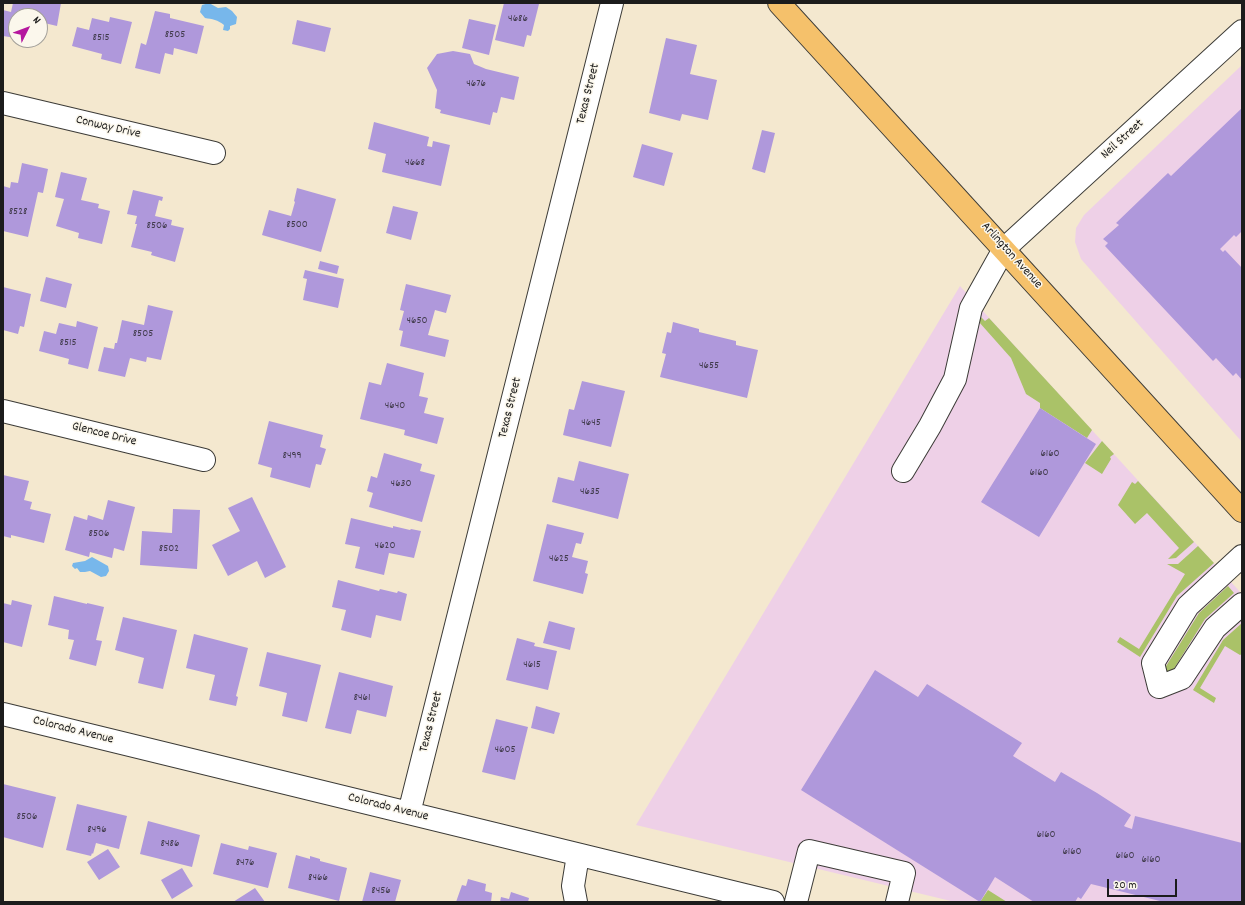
<!DOCTYPE html>
<style>
body{margin:0}
#map{position:relative;width:1245px;height:905px;overflow:hidden;background:#f4e8cf;font-family:Dekko,sans-serif}
canvas{display:block}
.frame{position:absolute;inset:0;border:4px solid #1c1c1c;pointer-events:none}
.north{position:absolute;left:8px;top:8px;width:40px;height:40px;box-sizing:border-box;background:#fbf7ec;border:1px solid #a29f99;border-radius:50%;rotate:48deg;font-size:11px;font-weight:700;line-height:16px;text-align:center;color:#1c1c1c}
.north::after{content:'';display:block;margin:auto;width:14px;height:18px;background:#b5179e;clip-path:polygon(50% 0,100% 100%,50% 72%,0 100%)}
.scale{position:absolute;left:1107px;top:879px;width:70px;height:18px;box-sizing:border-box;border:2px solid #1c1c1c;border-top:0;padding-left:5px;font-size:12px;line-height:14px;white-space:nowrap;color:#1c1c1c;-webkit-text-stroke:3px #fbf7ec;paint-order:stroke}
</style>
<div id="map">
<canvas width="1245" height="905"></canvas>
<div class="frame"></div>
<div class="north">N</div>
<div class="scale">20 m</div>
</div>
<script>
const ctx = document.querySelector('canvas').getContext('2d');
ctx.lineJoin = 'round';
function fillPath(path, color) {
  ctx.fillStyle = color;
  ctx.fill(path, 'evenodd');
}
function stroke(path, color, width, dash) {
  ctx.strokeStyle = color;
  ctx.lineWidth = width;
  ctx.lineCap = dash ? 'butt' : 'round';
  ctx.setLineDash(dash || []);
  ctx.stroke(path);
}
function label(font, color, halo, rows, align = 'center') {
  ctx.font = font + ' Dekko,sans-serif';
  ctx.lineWidth = 3;
  ctx.setLineDash([]);
  ctx.textBaseline = 'middle';
  ctx.strokeStyle = halo;
  ctx.fillStyle = color;
  for (const [text, x, y, turn = 0] of rows) {
    ctx.save();
    ctx.translate(x, y);
    ctx.rotate((+turn || 0) * Math.PI / 180);
    ctx.textAlign = isNaN(turn) ? turn : align;
    if (halo) ctx.strokeText(text, 0, 0);
    ctx.fillText(text, 0, 0);
    ctx.restore();
  }
}
fillPath(new Path2D(`
 M 1242,65 L 1242,442 L 1081,259 L 1075,242 L 1076,228 L 1084,215 Z
 M 960,286 L 1242,594 L 1242,902 L 955,902 L 636,825 Z`), '#eed0e7');
fillPath(new Path2D(`
 M 980,316 L 985,321 L 989,318 L 1092,430 L 1087,438 L 1040,408 L 1040,403 L 1026,394 L 1011,358 L 979,322 Z
 M 1102,441 L 1114,454 L 1110,457 L 1111,459 L 1102,474 L 1085,463 Z
 M 1138,481 L 1194,542 L 1176,558 L 1168,559 L 1179,548 L 1147,513 L 1135,524 L 1118,505 L 1132,482 L 1135,484 Z
 M 1198,546 L 1214,563 L 1177,596 L 1140,657 L 1117,642 L 1120,637 L 1139,649 L 1185,574 L 1167,564 L 1178,564 Z
 M 1228,586 L 1234,593 L 1205,619 L 1170,675 L 1163,671 L 1199,613 Z
 M 1242,623 L 1242,654 L 1240,655 L 1225,646 L 1200,688 L 1216,698 L 1214,703 L 1193,690 L 1223,640 Z
 M 988,890 L 1007,902 L 980,902 Z`), '#aac268');
fillPath(new Path2D(`
 M 209,3 L 218,8 L 226,7 L 232,11 L 237,17 L 236,24 L 230,26 L 230,29 L 228,31 L 223,30 L 224,25 C 218,20 212,19 205,18 L 200,12 L 202,5 Z
 M 92,557 L 108,566 L 109,571 L 106,576 L 101,577 L 90,571 L 85,572 L 80,572 L 77,568 L 75,569 L 72,566 L 73,563 L 85,561 Z`), '#77b7eb');
fillPath(new Path2D(`
 M 13,3 L 61,3 L 57,26 L 40,22 L 40,16 L 16,16 L 16,38 L 3,36 L 3,10 L 11,12 Z
 M 504,3 L 539,4 L 531,36 L 527,35 L 524,47 L 495,40 Z
 M 155,11 L 170,14 L 170,18 L 204,26 L 197,54 L 174,48 L 173,55 L 165,53 L 160,74 L 135,68 L 141,43 L 146,45 Z
 M 110,17 L 132,22 L 121,64 L 101,59 L 102,54 L 72,46 L 77,27 L 89,30 L 92,18 L 109,22 Z
 M 469,19 L 496,25 L 489,55 L 462,48 Z
 M 297,20 L 331,28 L 325,52 L 292,44 Z
 M 666,38 L 697,45 L 690,74 L 717,80 L 708,120 L 682,114 L 680,121 L 649,113 Z
 M 453,51 L 470,54 L 474,64 L 486,69 L 519,77 L 514,100 L 501,97 L 497,113 L 493,112 L 490,125 L 440,113 L 441,110 L 435,108 L 437,90 L 427,68 L 437,54 Z
 M 1242,108 L 1242,231 L 1236,237 L 1234,235 L 1220,249 L 1223,252 L 1225,250 L 1242,268 L 1242,380 L 1236,373 L 1233,376 L 1216,358 L 1213,361 L 1105,246 L 1108,243 L 1103,239 L 1119,225 L 1116,223 L 1168,173 L 1171,176 Z
 M 374,122 L 429,137 L 427,146 L 432,147 L 433,141 L 450,145 L 441,186 L 382,172 L 386,154 L 368,149 Z
 M 762,130 L 775,133 L 765,173 L 752,169 Z
 M 642,144 L 673,153 L 664,186 L 633,177 Z
 M 22,163 L 48,169 L 43,193 L 38,192 L 28,237 L 3,231 L 3,186 L 10,188 L 11,182 L 18,183 Z
 M 61,172 L 87,178 L 81,200 L 99,204 L 98,208 L 110,211 L 102,244 L 78,238 L 79,233 L 56,226 L 64,199 L 55,197 Z
 M 297,188 L 336,199 L 321,252 L 262,235 L 269,210 L 291,216 L 295,202 L 294,201 Z
 M 133,190 L 163,197 L 162,201 L 159,200 L 155,216 L 172,220 L 171,225 L 184,228 L 175,262 L 151,255 L 152,252 L 131,247 L 137,224 L 135,224 L 137,216 L 127,214 Z
 M 393,206 L 418,212 L 411,240 L 386,233 Z
 M 320,261 L 339,266 L 337,274 L 318,269 Z
 M 305,270 L 344,279 L 338,308 L 303,300 L 307,279 L 303,278 Z
 M 46,277 L 72,284 L 66,308 L 40,301 Z
 M 406,284 L 451,295 L 446,313 L 435,310 L 428,335 L 449,340 L 445,357 L 400,346 L 403,331 L 399,330 L 404,311 L 400,310 Z
 M 3,287 L 31,294 L 24,327 L 20,326 L 18,334 L 3,330 Z
 M 148,305 L 173,311 L 161,360 L 147,357 L 146,362 L 130,358 L 125,377 L 98,371 L 104,347 L 114,349 L 115,343 L 117,343 L 122,320 L 144,325 Z
 M 77,321 L 98,327 L 88,369 L 68,364 L 69,359 L 39,351 L 44,331 L 56,334 L 59,323 L 76,327 Z
 M 673,322 L 699,329 L 699,332 L 736,341 L 736,345 L 758,350 L 747,398 L 660,377 L 666,354 L 662,353 L 667,332 L 671,333 Z
 M 387,363 L 424,373 L 419,396 L 428,398 L 424,413 L 444,418 L 437,444 L 404,435 L 405,430 L 360,419 L 369,382 L 381,385 Z
 M 582,381 L 625,391 L 611,447 L 563,435 L 569,409 L 574,410 Z
 M 1040,408 L 1096,444 L 1039,537 L 981,502 Z
 M 269,421 L 323,435 L 320,447 L 326,449 L 321,465 L 316,464 L 310,488 L 270,477 L 272,468 L 258,464 Z
 M 384,453 L 422,464 L 420,471 L 435,475 L 422,522 L 369,507 L 373,493 L 367,491 L 371,476 L 377,478 Z
 M 579,461 L 629,474 L 618,519 L 552,502 L 558,477 L 574,481 Z
 M 3,475 L 29,481 L 24,500 L 32,502 L 30,509 L 51,514 L 44,543 L 11,535 L 11,538 L 3,536 Z
 M 252,497 L 286,567 L 265,578 L 257,561 L 228,576 L 212,545 L 240,531 L 228,508 Z
 M 108,500 L 135,507 L 124,551 L 114,548 L 112,558 L 90,552 L 89,557 L 65,550 L 74,516 L 87,520 L 88,515 L 103,520 Z
 M 173,509 L 200,510 L 197,569 L 140,565 L 142,531 L 172,533 Z
 M 351,518 L 393,528 L 393,526 L 410,530 L 411,529 L 421,531 L 414,558 L 389,553 L 384,575 L 355,568 L 360,547 L 345,544 Z
 M 547,524 L 584,533 L 581,544 L 576,543 L 572,557 L 588,561 L 585,573 L 588,574 L 583,594 L 533,581 Z
 M 338,580 L 379,591 L 380,589 L 397,593 L 398,591 L 407,594 L 401,621 L 376,615 L 371,638 L 341,630 L 346,610 L 332,607 Z
 M 54,596 L 87,604 L 87,603 L 104,607 L 96,640 L 102,641 L 96,666 L 69,659 L 74,640 L 68,639 L 69,630 L 48,625 Z
 M 12,600 L 32,605 L 22,647 L 3,642 L 3,603 L 11,605 Z
 M 123,617 L 177,630 L 163,689 L 138,683 L 144,658 L 115,650 Z
 M 549,621 L 575,628 L 570,650 L 543,643 Z
 M 194,634 L 248,648 L 236,696 L 238,697 L 236,706 L 209,700 L 215,675 L 186,668 Z
 M 517,638 L 535,643 L 534,646 L 557,651 L 548,690 L 506,680 Z
 M 267,652 L 321,665 L 307,722 L 282,716 L 287,693 L 259,686 Z
 M 875,670 L 918,697 L 927,684 L 1022,743 L 1013,756 L 1055,782 L 1061,772 L 1097,793 L 1131,815 L 1124,826 L 1126,827 L 1132,829 L 1135,816 L 1242,843 L 1242,902 L 1164,902 L 1091,884 L 1081,899 L 1078,897 L 1075,902 L 1034,902 L 995,877 L 980,902 L 801,790 Z
 M 339,672 L 393,686 L 386,717 L 357,710 L 351,734 L 325,728 Z
 M 536,706 L 560,713 L 554,734 L 531,728 Z
 M 496,719 L 528,727 L 515,780 L 482,772 Z
 M 3,784 L 56,797 L 43,848 L 3,837 Z
 M 77,804 L 127,816 L 119,849 L 96,843 L 93,854 L 92,853 L 91,856 L 66,850 Z
 M 148,821 L 200,835 L 192,867 L 140,854 Z
 M 221,843 L 248,850 L 249,846 L 277,853 L 268,888 L 213,874 Z
 M 108,849 L 120,867 L 99,880 L 87,862 Z
 M 296,855 L 310,859 L 310,856 L 320,859 L 320,861 L 347,868 L 339,901 L 288,888 Z
 M 182,868 L 193,886 L 172,899 L 161,880 Z
 M 370,872 L 401,880 L 395,902 L 362,902 Z
 M 468,879 L 486,884 L 485,891 L 492,893 L 491,902 L 456,902 L 462,885 L 466,886 Z
 M 255,888 L 265,902 L 233,902 Z
 M 511,892 L 529,898 L 528,902 L 500,902 L 501,897 L 509,899 Z`), '#af98db');
const minor = new Path2D(`
 M 3,103 L 214,153
 M 3,411 L 204,460
 M 903,471 L 930,426 L 955,379 L 971,308 L 1004,249 L 1242,31
 M 1242,556 L 1188,606 L 1153,663 L 1159,687 L 1182,678 L 1215,628 L 1242,604
 M 3,714 L 773,902
 M 409,813 L 612,3
 M 576,902 L 573,886 L 578,855
 M 796,902 L 809,851 L 904,873 L 897,902`);
const major = new Path2D(`
 M 779,3 L 1242,511`);
stroke(minor, '#3c3b37', 24);
stroke(major, '#3c3b37', 24);
stroke(minor, '#fff', 22);
stroke(major, '#f5c16b', 22);
label('11px', '#413b4c', null, [
 ["4686",518,19],
 ["8505",175,35],
 ["8515",101,38],
 ["4676",476,84],
 ["4668",415,163],
 ["8528",18,212],
 ["8500",297,225],
 ["8506",157,226],
 ["4650",417,321],
 ["8505",143,334],
 ["8515",68,343],
 ["4655",709,366],
 ["4640",395,406],
 ["4645",591,423],
 ["6160",1050,454],
 ["8499",292,456],
 ["6160",1039,473],
 ["4630",401,484],
 ["4635",590,492],
 ["8506",99,534],
 ["4620",385,546],
 ["8502",169,549],
 ["4625",559,559],
 ["4615",532,665],
 ["8461",362,698],
 ["4605",505,750],
 ["8506",27,817],
 ["8496",97,830],
 ["6160",1046,835],
 ["8486",170,844],
 ["6160",1072,852],
 ["6160",1125,856],
 ["6160",1151,860],
 ["8476",245,863],
 ["8466",318,878],
 ["8456",381,891]
]);
label('13px', '#1c1c1c', '#fbf7ec', [
 ["Texas Street",589,94,-76],
 ["Conway Drive",108,128,13],
 ["Neil Street",1123,140,-42],
 ["Arlington Avenue",1011,256,48],
 ["Texas Street",511,408,-76],
 ["Glencoe Drive",104,435,14],
 ["Texas Street",432,722,-76],
 ["Colorado Avenue",73,731,14],
 ["Colorado Avenue",388,808,14]
]);
</script>
